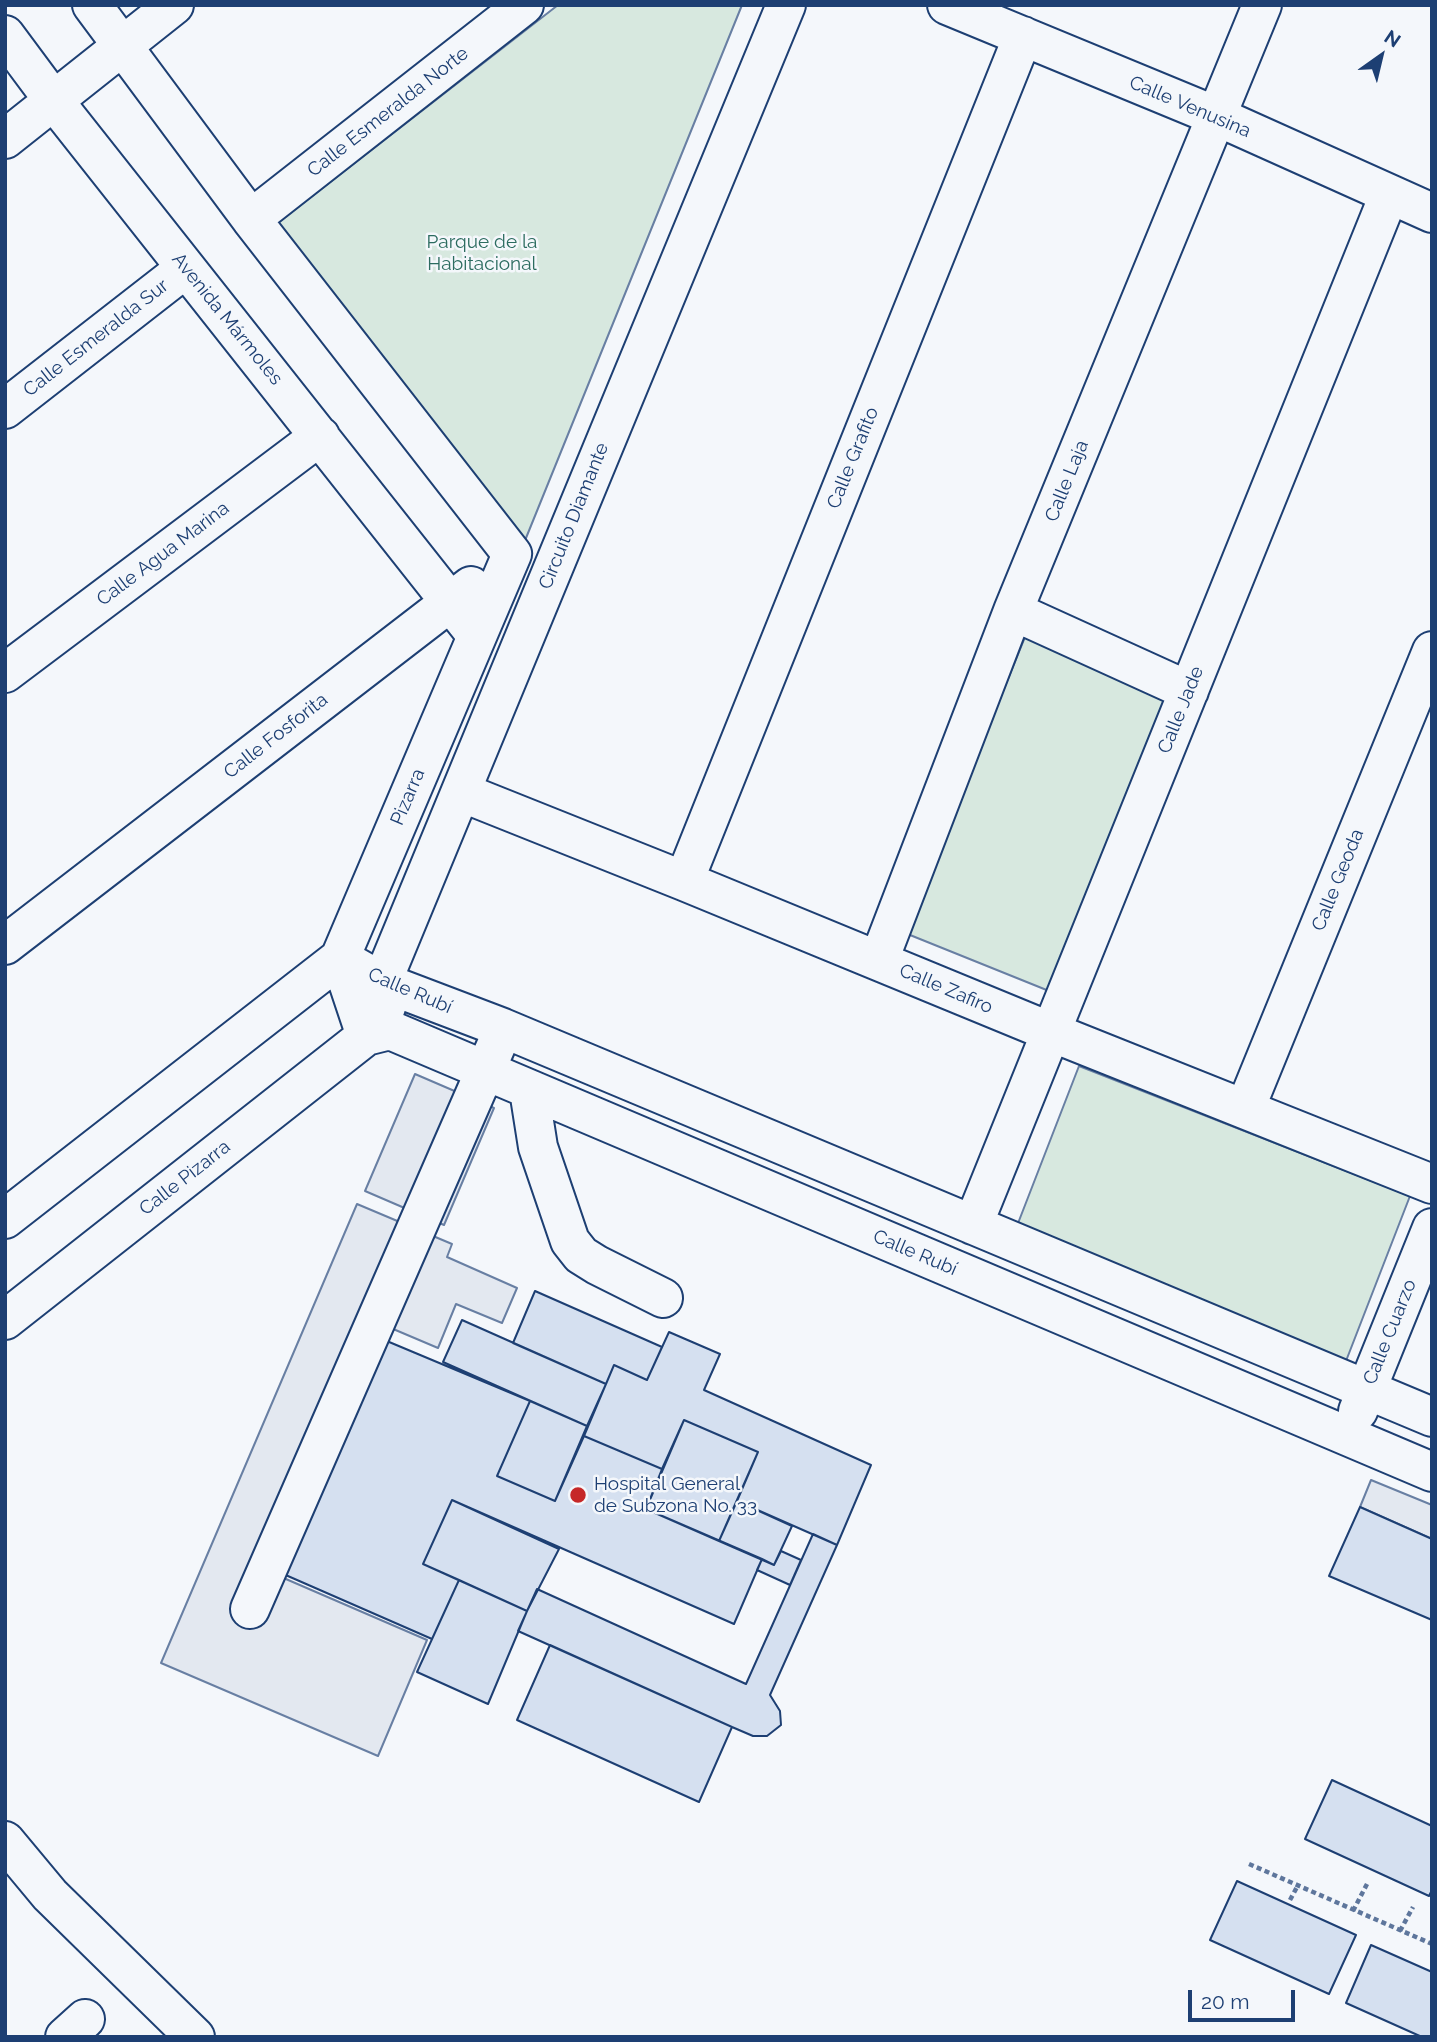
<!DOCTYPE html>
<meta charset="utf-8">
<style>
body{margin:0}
#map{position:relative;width:1437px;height:2042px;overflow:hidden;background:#f4f7fb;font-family:Raleway,sans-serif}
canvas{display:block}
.frame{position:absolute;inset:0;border:7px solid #1d3f73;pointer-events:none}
.north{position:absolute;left:1346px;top:21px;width:70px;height:70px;-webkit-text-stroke:5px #f4f7fb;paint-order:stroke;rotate:34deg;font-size:19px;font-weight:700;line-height:28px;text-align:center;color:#1d3f73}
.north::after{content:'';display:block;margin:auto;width:24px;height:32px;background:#1d3f73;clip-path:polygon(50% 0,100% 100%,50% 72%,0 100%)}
.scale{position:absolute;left:1188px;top:1990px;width:107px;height:32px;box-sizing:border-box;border:4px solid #1d3f73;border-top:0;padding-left:9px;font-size:21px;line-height:24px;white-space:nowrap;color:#1d3f73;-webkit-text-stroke:5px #f4f7fb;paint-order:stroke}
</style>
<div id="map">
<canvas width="1437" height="2042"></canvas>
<div class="frame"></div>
<div class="north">N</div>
<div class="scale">20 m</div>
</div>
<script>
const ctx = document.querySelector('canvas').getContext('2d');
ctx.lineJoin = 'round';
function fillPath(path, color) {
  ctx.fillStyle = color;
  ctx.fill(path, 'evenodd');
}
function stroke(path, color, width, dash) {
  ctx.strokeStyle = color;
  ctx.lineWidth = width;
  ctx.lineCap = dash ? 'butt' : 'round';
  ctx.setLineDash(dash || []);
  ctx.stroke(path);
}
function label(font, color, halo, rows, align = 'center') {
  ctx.font = font + ' Raleway,sans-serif';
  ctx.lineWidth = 5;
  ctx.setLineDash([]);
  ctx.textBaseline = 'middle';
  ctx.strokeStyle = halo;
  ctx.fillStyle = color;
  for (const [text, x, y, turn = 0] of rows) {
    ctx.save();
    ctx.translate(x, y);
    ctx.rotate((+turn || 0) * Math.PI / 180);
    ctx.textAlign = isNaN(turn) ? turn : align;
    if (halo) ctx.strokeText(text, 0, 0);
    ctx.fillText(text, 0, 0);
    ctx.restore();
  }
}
const green = new Path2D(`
 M 558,5 L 742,5 L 526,538 L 517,540 L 275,225 Z
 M 1029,627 L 1173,688 L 1059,995 L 905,933 Z
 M 1079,1066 L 1410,1196 L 1346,1361 L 1015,1231 Z`);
fillPath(green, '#d7e8df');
stroke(green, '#687fa3', 2);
const parking = new Path2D(`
 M 415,1074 L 494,1108 L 444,1225 L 365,1191 Z
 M 357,1204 L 452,1244 L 447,1257 L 517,1288 L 502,1323 L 456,1304 L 438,1348 L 379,1323 L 272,1573 L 427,1640 L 378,1756 L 161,1663 Z
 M 1371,1480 L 1432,1505 L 1432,1539 L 1360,1507 Z`);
fillPath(parking, '#e3e8f0');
stroke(parking, '#687fa3', 2);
const building = new Path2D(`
 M 535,1291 L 662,1347 L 647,1380 L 614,1365 L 606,1384 L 513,1343 Z
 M 462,1320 L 606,1384 L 587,1426 L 443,1362 Z
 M 669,1332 L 720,1354 L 704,1390 L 871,1465 L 837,1545 L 737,1501 L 758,1452 L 684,1420 L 662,1469 L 584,1436 L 614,1365 L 647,1380 Z
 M 382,1339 L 530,1401 L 497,1476 L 555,1501 L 584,1436 L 662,1469 L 646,1509 L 762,1559 L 734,1624 L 452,1500 L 423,1564 L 459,1580 L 432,1639 L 281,1573 Z
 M 530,1401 L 587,1426 L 555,1501 L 497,1476 Z
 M 684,1420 L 758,1452 L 719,1541 L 646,1509 Z
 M 452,1500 L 559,1549 L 527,1611 L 423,1564 Z
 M 737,1501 L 792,1526 L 774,1565 L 719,1541 Z
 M 1360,1507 L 1432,1539 L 1432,1620 L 1329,1576 Z
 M 813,1534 L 837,1545 L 770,1695 L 780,1711 L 781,1725 L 767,1736 L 753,1736 L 732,1727 L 518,1631 L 537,1589 L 746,1684 Z
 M 781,1551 L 801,1560 L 790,1585 L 757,1570 L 762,1559 L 774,1565 Z
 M 459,1580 L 527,1611 L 488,1704 L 417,1672 Z
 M 550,1645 L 732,1727 L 699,1802 L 517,1720 Z
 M 1332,1780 L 1432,1826 L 1432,1890 L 1429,1896 L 1305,1839 Z
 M 1237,1881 L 1356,1935 L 1329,1994 L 1210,1940 Z
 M 1371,1945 L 1432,1972 L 1432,2037 L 1422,2037 L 1346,2003 Z`);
fillPath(building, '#d5e0f0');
stroke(building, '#1d3f73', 2);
const minor = new Path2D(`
 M 947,5 L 1216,116 L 1432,213
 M 5,35 L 54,101 L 477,636
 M 5,139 L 174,5
 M 251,219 L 524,5
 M 5,409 L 186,268
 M 1013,611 L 1189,691
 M 5,673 L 320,436
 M 461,792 L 684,881 L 1051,1032 L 1432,1184
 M 684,881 L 1023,36
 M 5,945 L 471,586
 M 340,958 L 382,982 L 503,1028 L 1432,1417
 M 340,958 L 366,1036
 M 879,960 L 1013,611 L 1262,5
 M 386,1007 L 382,982 L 786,5
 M 529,1090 L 538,1147 L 570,1241 L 581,1255 L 597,1265 L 663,1298
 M 1245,1109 L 1432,651
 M 5,1219 L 340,958 L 512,554 L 251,219 L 92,5
 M 973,1225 L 1389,195
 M 5,1320 L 366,1036 L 390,1030 L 1432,1472
 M 1358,1411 L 1432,1228
 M 250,1609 L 496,1046
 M 5,1841 L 50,1895 L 195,2037
 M 65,2037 L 85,2019`);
stroke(minor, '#1d3f73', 42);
stroke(new Path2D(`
 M 1249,1864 L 1432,1944
 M 1290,1900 L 1297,1887
 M 1353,1911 L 1368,1882
 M 1400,1931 L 1413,1907`), '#5e769c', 4.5, [5, 3.5]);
stroke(minor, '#f4f7fb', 38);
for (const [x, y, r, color] of [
 [578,1495,9,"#c62828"]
]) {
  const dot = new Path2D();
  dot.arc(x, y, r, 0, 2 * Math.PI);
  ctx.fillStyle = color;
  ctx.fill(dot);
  stroke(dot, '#f4f7fb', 2.5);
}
label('19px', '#1d3f73', '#f4f7fb', [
 ["Calle Venusina",1190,107,23],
 ["Calle Esmeralda Norte",388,112,-38],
 ["Avenida Mármoles",227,319,51],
 ["Calle Esmeralda Sur",96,338,-38],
 ["Calle Grafito",853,458,-68],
 ["Calle Laja",1067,481,-68],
 ["Circuito Diamante",574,516,-68],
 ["Calle Agua Marina",163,554,-37],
 ["Calle Jade",1181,710,-68],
 ["Calle Fosforita",276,736,-38],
 ["Pizarra",408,797,-67],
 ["Calle Geoda",1338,880,-68],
 ["Calle Zafiro",946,989,23],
 ["Calle Rubí",410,991,23],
 ["Calle Pizarra",185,1178,-38],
 ["Calle Rubí",915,1253,23],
 ["Calle Cuarzo",1390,1332,-68]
]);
label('19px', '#2c6c60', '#f4f7fb', [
 ["Parque de la",482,242],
 ["Habitacional",482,264]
]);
label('19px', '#1d3f73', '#f4f7fb', [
 ["Hospital General",594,1484],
 ["de Subzona No. 33",594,1506]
], 'left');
</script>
